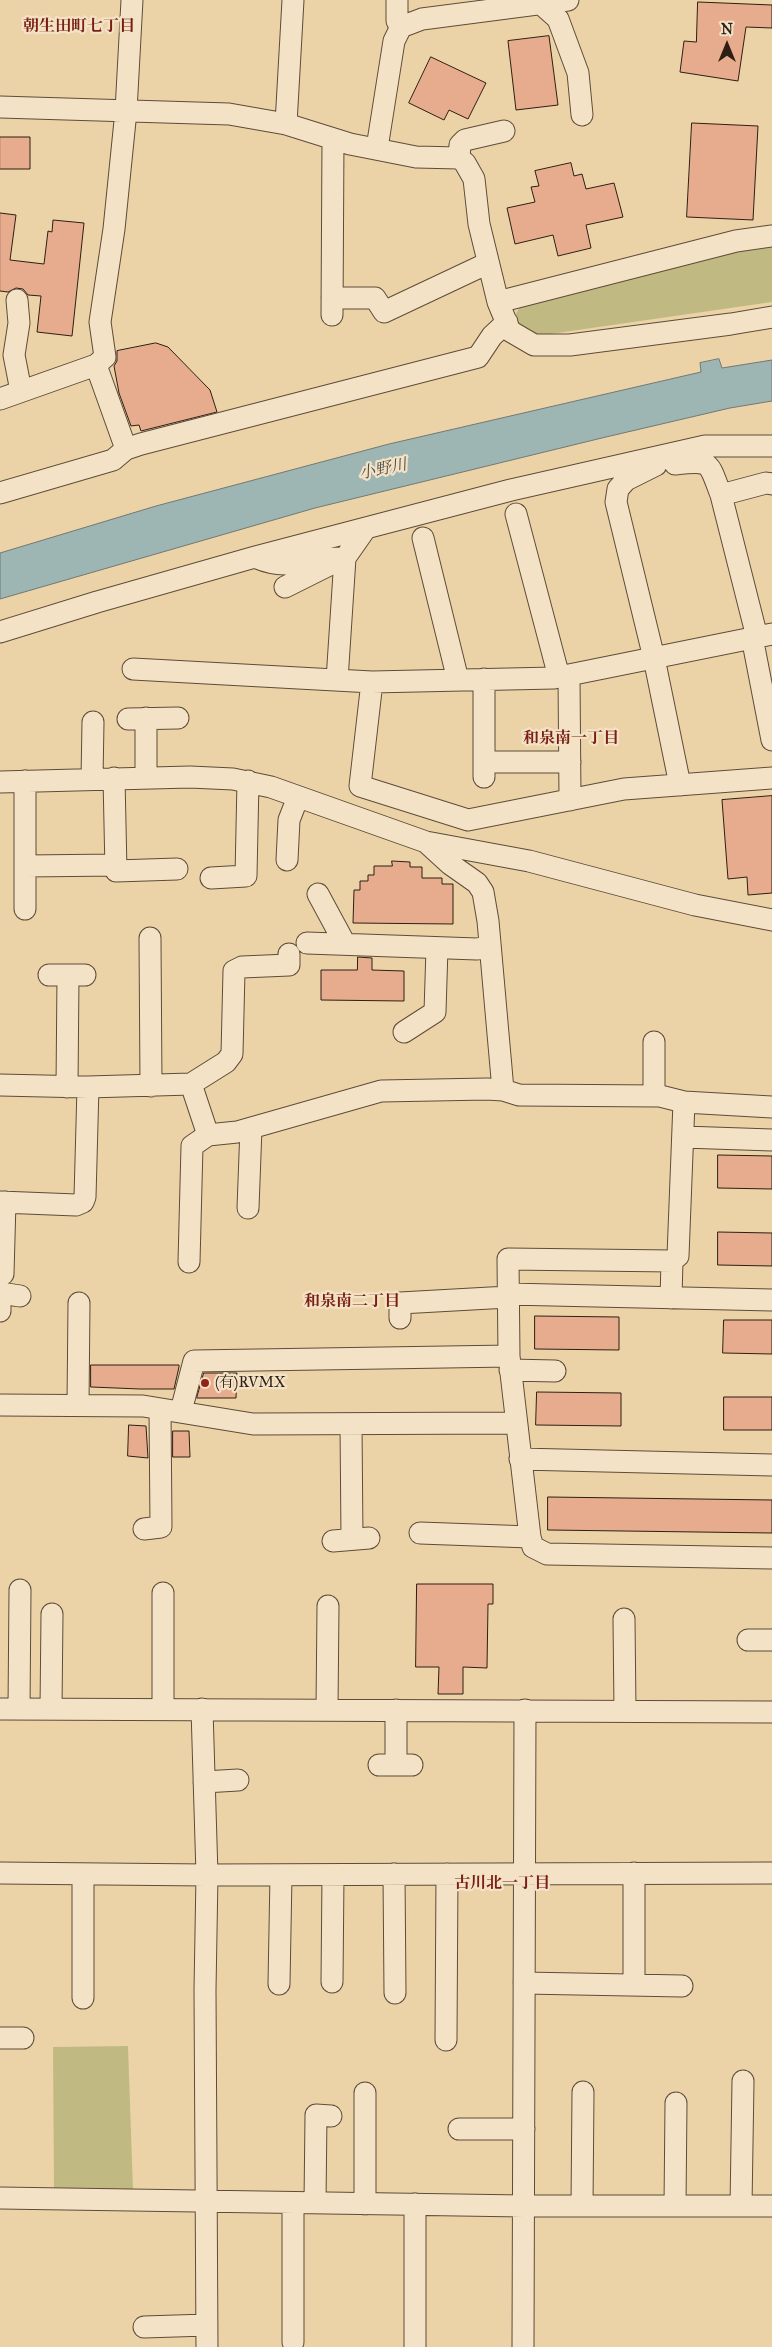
<!DOCTYPE html>
<meta charset="utf-8">
<style>
body{margin:0}
#map{position:relative;width:772px;height:2347px;overflow:hidden;background:#ecd3a7;font-family:"IM FELL Great Primer",serif}
canvas{display:block}
.north{position:absolute;left:702px;top:20px;width:50px;height:50px;-webkit-text-stroke:4px #f3e2c6;paint-order:stroke;rotate:0deg;font-size:14px;font-weight:700;line-height:20px;text-align:center;color:#2d1f13}
.north::after{content:'';display:block;margin:auto;width:18px;height:22px;background:#2d1f13;clip-path:polygon(50% 0,100% 100%,50% 72%,0 100%)}
</style>
<div id="map">
<canvas width="772" height="2347"></canvas>
<div class="north">N</div>
</div>
<script>
const ctx = document.querySelector('canvas').getContext('2d');
ctx.lineJoin = 'round';
function fillPath(path, color) {
  ctx.fillStyle = color;
  ctx.fill(path, 'evenodd');
}
function stroke(path, color, width, dash) {
  ctx.strokeStyle = color;
  ctx.lineWidth = width;
  ctx.lineCap = dash ? 'butt' : 'round';
  ctx.setLineDash(dash || []);
  ctx.stroke(path);
}
function label(font, color, halo, rows, align = 'center') {
  ctx.font = font + ' "IM FELL Great Primer","Noto Serif JP",serif';
  ctx.lineWidth = 4.5;
  ctx.setLineDash([]);
  ctx.textBaseline = 'middle';
  ctx.strokeStyle = halo;
  ctx.fillStyle = color;
  for (const [text, x, y, turn = 0] of rows) {
    ctx.save();
    ctx.translate(x, y);
    ctx.rotate((+turn || 0) * Math.PI / 180);
    ctx.textAlign = isNaN(turn) ? turn : align;
    if (halo) ctx.strokeText(text, 0, 0);
    ctx.fillText(text, 0, 0);
    ctx.restore();
  }
}
fillPath(new Path2D(`
 M 772,246 L 772,302 L 536,336 L 520,327 L 515,316 L 522,302 L 737,251 Z
 M 128,2046 L 133,2190 L 54,2188 L 53,2047 Z`), '#c0ba82');
const water = new Path2D(`
 M 719,359 L 722,368 L 772,360 L 772,401 L 730,408 L 606,437 L 315,508 L 0,599 L 0,553 L 156,506 L 389,444 L 701,372 L 700,363 Z`);
fillPath(water, '#9db5b3');
stroke(water, '#707973', 1);
const building = new Path2D(`
 M 698,2 L 772,5 L 772,28 L 746,27 L 738,81 L 680,72 L 684,41 L 696,42 Z
 M 549,36 L 558,105 L 516,110 L 508,41 Z
 M 431,57 L 486,83 L 468,119 L 449,110 L 444,120 L 409,103 Z
 M 692,123 L 758,126 L 753,220 L 687,217 Z
 M 0,137 L 30,137 L 30,169 L 0,169 Z
 M 571,163 L 574,176 L 582,174 L 586,189 L 614,183 L 623,217 L 586,225 L 591,248 L 558,256 L 553,235 L 515,244 L 507,208 L 535,202 L 531,187 L 539,186 L 535,171 Z
 M 0,213 L 16,215 L 10,260 L 44,264 L 48,231 L 52,232 L 53,220 L 84,223 L 72,336 L 37,332 L 41,296 L 28,295 L 23,289 L 16,288 L 8,292 L 0,291 Z
 M 156,343 L 168,347 L 210,390 L 217,412 L 141,431 L 139,425 L 131,426 L 119,393 L 114,366 L 117,361 L 117,351 Z
 M 772,796 L 772,893 L 748,895 L 747,877 L 728,879 L 722,800 Z
 M 392,861 L 410,862 L 410,867 L 422,867 L 422,878 L 442,878 L 442,884 L 453,884 L 453,924 L 353,923 L 354,890 L 360,890 L 360,881 L 368,881 L 368,875 L 374,875 L 374,866 L 392,866 Z
 M 358,957 L 372,958 L 372,970 L 404,971 L 404,1001 L 321,1000 L 321,970 L 357,970 Z
 M 718,1155 L 772,1156 L 772,1189 L 718,1188 Z
 M 718,1232 L 772,1233 L 772,1266 L 718,1265 Z
 M 535,1316 L 619,1317 L 619,1350 L 535,1349 Z
 M 724,1320 L 772,1320 L 772,1354 L 723,1353 Z
 M 91,1365 L 179,1365 L 179,1367 L 174,1389 L 140,1389 L 91,1387 Z
 M 204,1373 L 237,1373 L 236,1398 L 197,1398 Z
 M 537,1392 L 621,1393 L 621,1426 L 536,1425 Z
 M 724,1397 L 772,1397 L 772,1430 L 724,1430 Z
 M 129,1425 L 146,1426 L 148,1458 L 128,1456 Z
 M 173,1431 L 189,1431 L 190,1457 L 173,1457 Z
 M 548,1497 L 772,1500 L 772,1533 L 548,1530 Z
 M 417,1584 L 493,1584 L 493,1604 L 488,1604 L 487,1668 L 463,1667 L 463,1694 L 438,1694 L 439,1667 L 416,1667 Z`);
fillPath(building, '#e7ab8d');
stroke(building, '#2d1f13', 1);
const street = new Path2D(`
 M 397,0 L 397,21 L 401,27
 M 540,0 L 540,3 L 558,19 L 578,73 L 582,115
 M 0,107 L 229,114 L 286,124 L 350,144 L 416,157 L 459,158 L 465,163 L 474,179 L 479,224 L 498,302 L 510,331 L 534,345 L 570,345 L 731,324 L 772,317
 M 286,124 L 293,0
 M 377,148 L 394,41 L 401,27 L 422,19 L 568,0
 M 459,158 L 460,145 L 465,140 L 504,131
 M 332,298 L 375,298 L 384,312 L 488,263
 M 17,300 L 19,323 L 14,355 L 21,391
 M 498,302 L 736,241 L 772,236
 M 332,315 L 333,139
 M 96,365 L 105,357 L 100,322 L 114,229 L 126,111 L 132,0
 M 0,399 L 96,365 L 126,449
 M 675,464 C 712,460 708,461 721,495 L 766,483 L 772,484
 M 656,465 L 626,480 L 618,489 L 616,502 L 654,658 L 680,785
 M 0,493 L 113,460 L 126,449 L 141,444 L 478,357 L 492,336 L 507,322
 M 721,495 L 757,637
 M 516,514 L 559,677
 M 423,538 L 458,680
 M 257,558 C 289,572 311,557 345,558
 M 285,587 L 329,565
 M 0,632 L 97,602 L 255,557 L 511,490 L 705,446 L 772,446
 M 752,637 L 772,740
 M 133,669 L 372,682 L 554,678 L 772,634
 M 569,675 L 570,800
 M 337,680 L 345,558 L 366,528
 M 372,682 L 360,786 L 468,820 L 624,789 L 772,778
 M 146,718 L 146,778
 M 128,719 L 178,718
 M 484,762 L 570,762
 M 484,777 L 484,679
 M 114,778 L 116,871 L 177,869
 M 92,779 L 93,722
 M 25,781 L 25,909
 M 0,782 L 190,777 L 233,779 L 271,787 L 426,842 L 529,861 L 695,905 L 772,920
 M 427,843 L 450,864 L 477,883 L 483,892 L 488,921 L 503,1090
 M 287,860 L 289,820 L 298,797
 M 26,866 L 116,865
 M 211,878 L 246,876 L 248,781
 M 318,894 L 345,944
 M 150,938 L 151,1086
 M 307,943 L 477,949 L 490,947
 M 49,975 L 85,975
 M 404,1032 L 435,1012 L 437,948
 M 654,1042 L 654,1096
 M 191,1084 L 226,1062 L 232,1054 L 234,971 L 242,967 L 289,965 L 289,954
 M 0,1085 L 88,1087 L 191,1084 L 208,1135 L 237,1132 L 381,1091 L 487,1089 L 503,1090 L 519,1095 L 660,1096 L 684,1102 L 772,1107
 M 67,1087 L 68,976
 M 684,1102 L 678,1256 L 672,1261 L 508,1259 L 509,1356 L 530,1537 L 533,1547 L 547,1554 L 772,1558
 M 683,1137 L 772,1140
 M 0,1202 L 76,1205 L 83,1202 L 85,1197 L 88,1087
 M 248,1208 L 251,1128
 M 189,1262 L 192,1146 L 208,1135
 M 3,1274 L 5,1202
 M 508,1294 L 772,1300
 M 671,1298 L 672,1261
 M 0,1311 L 0,1293 L 20,1296
 M 400,1318 L 400,1303 L 508,1297
 M 510,1370 L 555,1371
 M 0,1405 L 143,1406 L 253,1424 L 516,1423
 M 78,1405 L 79,1303
 M 181,1411 L 194,1361 L 509,1356
 M 351,1424 L 352,1539
 M 520,1459 L 772,1465
 M 144,1529 L 161,1527 L 160,1409
 M 420,1533 L 530,1537
 M 333,1541 L 369,1538
 M 163,1593 L 163,1709
 M 624,1619 L 625,1711
 M 748,1640 L 772,1640
 M 0,1709 L 772,1712
 M 19,1709 L 20,1590
 M 51,1709 L 52,1614
 M 202,1709 L 207,1875 L 205,1990 L 207,2347
 M 327,1709 L 328,1606
 M 396,1710 L 396,1765
 M 379,1765 L 412,1765
 M 204,1782 L 238,1780
 M 0,1873 L 207,1875 L 772,1873
 M 634,1873 L 634,1985
 M 83,1874 L 83,1998
 M 394,1874 L 395,1993
 M 332,1982 L 333,1875
 M 524,1983 L 682,1986
 M 279,1984 L 281,1875
 M 0,2038 L 23,2038
 M 446,2040 L 447,1874
 M 459,2129 L 524,2129
 M 0,2198 L 524,2206 L 772,2206
 M 293,2203 L 293,2342
 M 315,2203 L 316,2115 L 331,2116
 M 365,2204 L 365,2093
 M 582,2206 L 583,2092
 M 675,2206 L 676,2103
 M 741,2206 L 743,2081
 M 144,2327 L 207,2325
 M 415,2347 L 415,2204
 M 523,2347 L 525,1710`);
stroke(street, '#5d4c38', 23);
stroke(street, '#f3e2c6', 21);
for (const [x, y, r, color] of [
 [205,1383,5,"#8f2418"]
]) {
  const dot = new Path2D();
  dot.arc(x, y, r, 0, 2 * Math.PI);
  ctx.fillStyle = color;
  ctx.fill(dot);
  stroke(dot, '#f3e2c6', 2);
}
label('15px', '#2d1f13', '#f3e2c6', [
 ["(有)RVMX",215,1383]
], 'left');
label('bold 16px', '#7a1f14', '#f3e2c6', [
 ["朝生田町七丁目",79,27],
 ["和泉南一丁目",571,739],
 ["和泉南二丁目",352,1302],
 ["古川北一丁目",502,1884]
]);
label('italic 16px', '#4f4c43', '#f3e2c6', [
 ["小野川",383,470,-12]
]);
</script>
